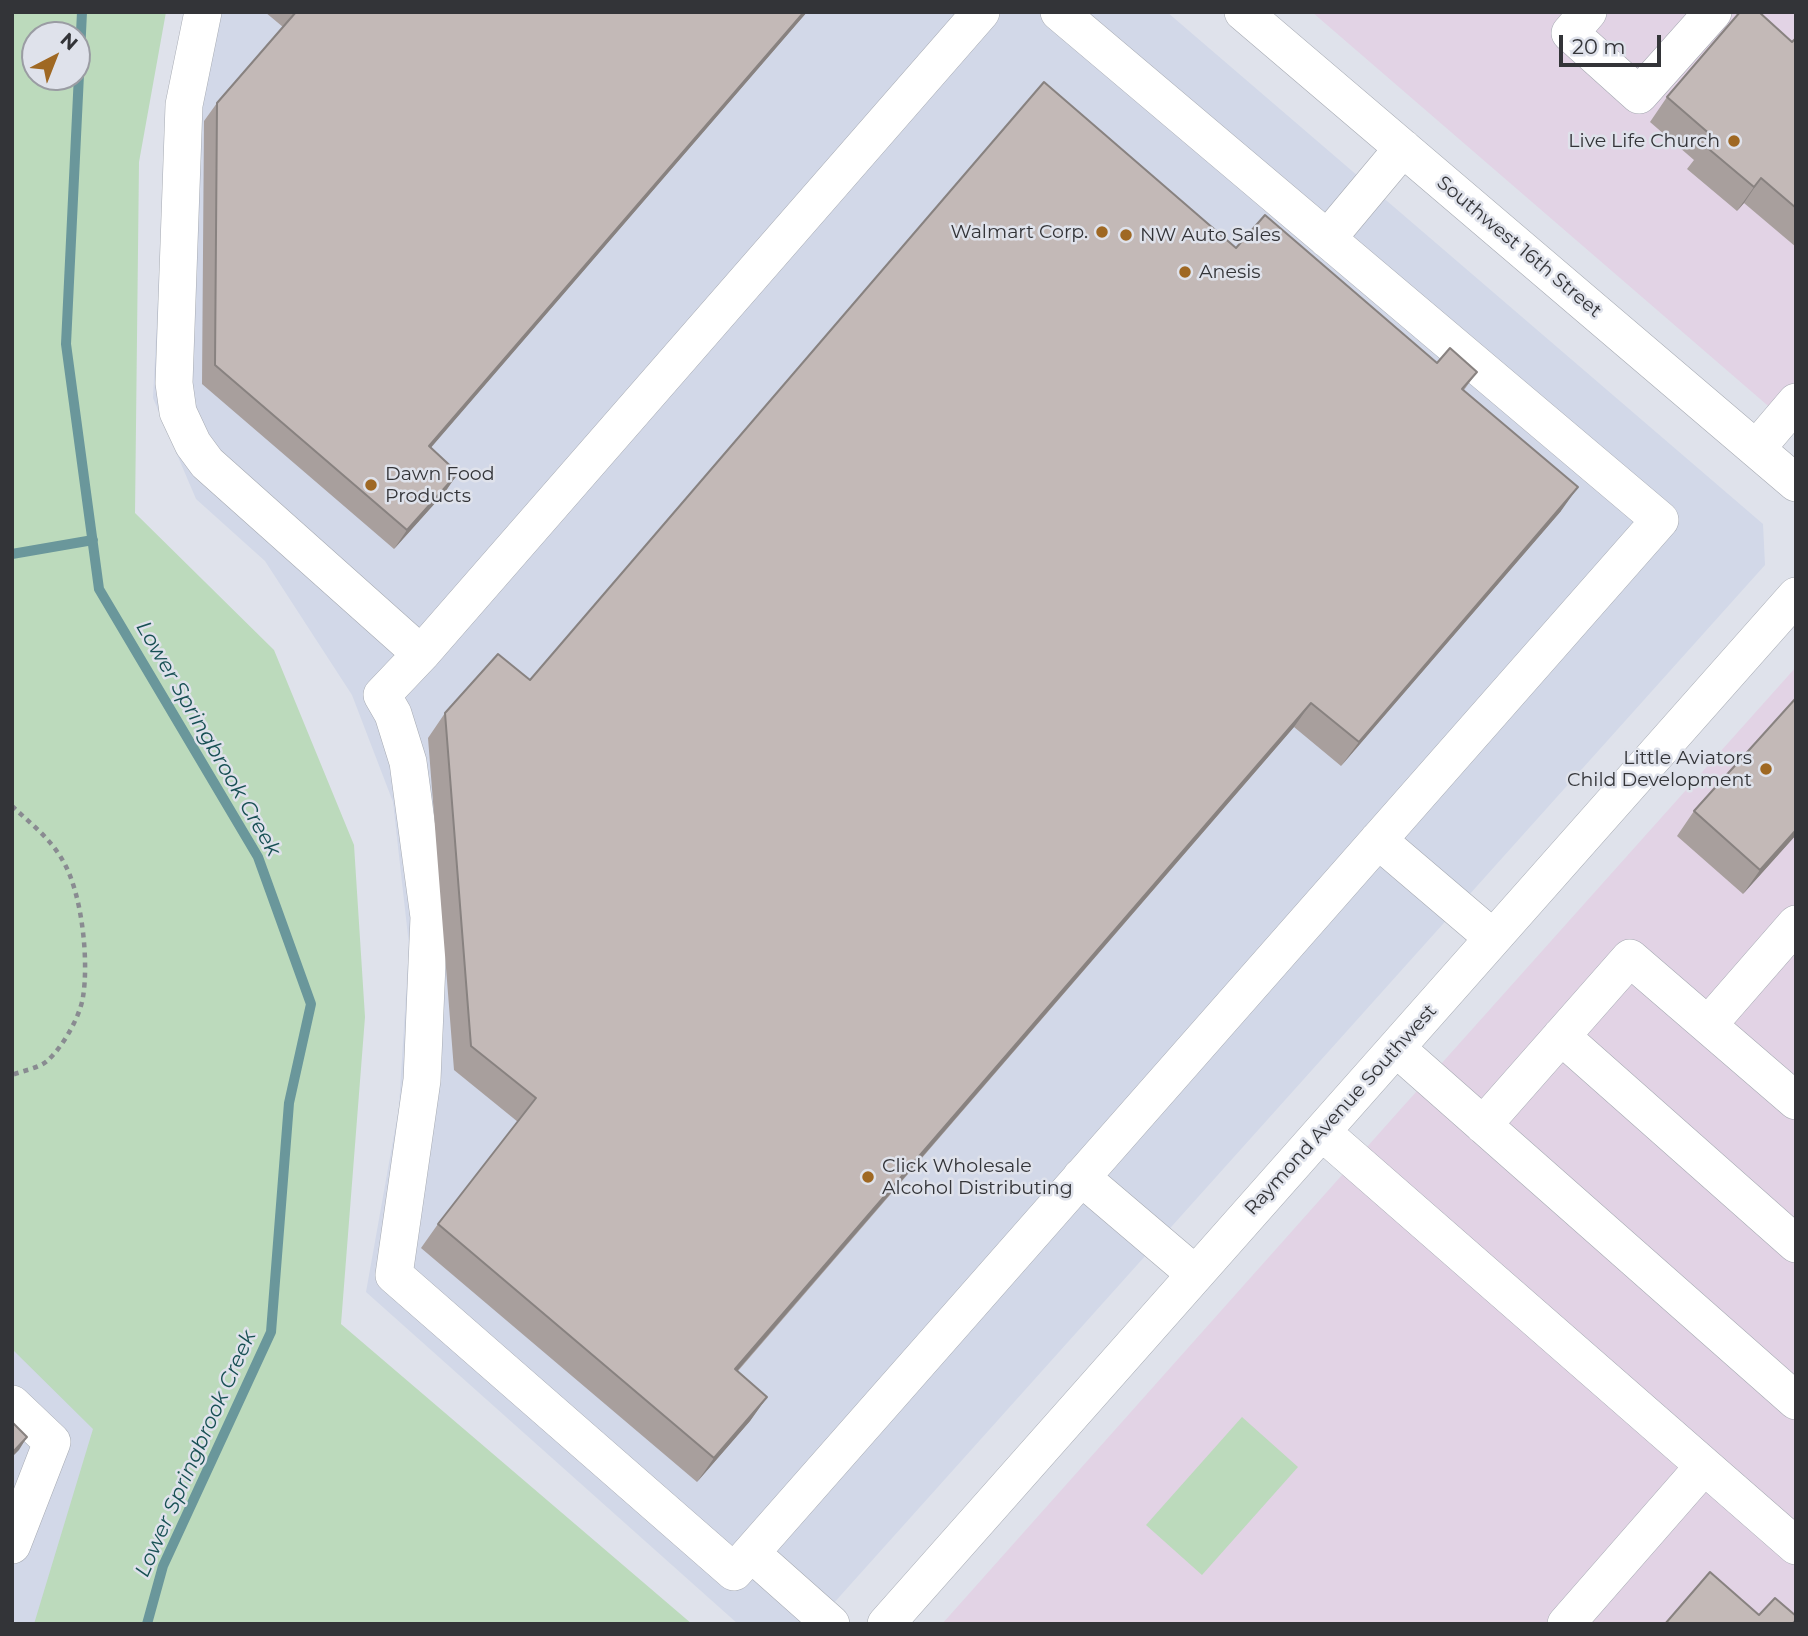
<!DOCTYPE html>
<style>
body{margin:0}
#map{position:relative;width:1808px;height:1636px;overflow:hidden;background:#dfe2eb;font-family:Montserrat,sans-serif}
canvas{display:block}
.frame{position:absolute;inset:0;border:14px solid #333438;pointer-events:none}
.north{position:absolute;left:21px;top:21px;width:70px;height:70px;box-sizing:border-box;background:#dfe2eb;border:2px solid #9a9ca3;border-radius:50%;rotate:42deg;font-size:19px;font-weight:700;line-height:28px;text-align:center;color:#333438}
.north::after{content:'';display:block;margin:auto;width:24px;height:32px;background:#9f6823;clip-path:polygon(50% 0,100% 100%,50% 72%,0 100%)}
.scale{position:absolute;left:1559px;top:35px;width:102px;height:32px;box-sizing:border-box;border:4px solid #333438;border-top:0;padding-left:9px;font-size:21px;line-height:24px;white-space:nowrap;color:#333438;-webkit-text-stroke:5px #dfe2eb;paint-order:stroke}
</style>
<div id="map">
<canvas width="1808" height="1636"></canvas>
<div class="frame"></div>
<div class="north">N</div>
<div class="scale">20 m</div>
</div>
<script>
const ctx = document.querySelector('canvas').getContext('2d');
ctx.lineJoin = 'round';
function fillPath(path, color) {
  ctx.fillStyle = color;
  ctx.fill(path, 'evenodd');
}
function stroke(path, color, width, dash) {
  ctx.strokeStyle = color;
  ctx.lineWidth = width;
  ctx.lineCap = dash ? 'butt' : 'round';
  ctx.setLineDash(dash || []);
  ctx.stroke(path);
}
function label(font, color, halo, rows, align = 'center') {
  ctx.font = font + ' Montserrat,sans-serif';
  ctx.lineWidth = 5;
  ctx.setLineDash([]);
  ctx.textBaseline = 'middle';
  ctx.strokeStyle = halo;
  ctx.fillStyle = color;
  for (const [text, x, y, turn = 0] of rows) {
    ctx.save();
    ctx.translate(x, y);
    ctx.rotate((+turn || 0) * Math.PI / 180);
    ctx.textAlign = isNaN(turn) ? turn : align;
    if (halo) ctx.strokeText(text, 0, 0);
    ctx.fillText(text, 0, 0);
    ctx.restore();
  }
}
fillPath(new Path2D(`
 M 1312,12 L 1796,12 L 1796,430 Z
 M 1796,667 L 1796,1624 L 942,1624 L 1399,1111 Z`), '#e2d3e5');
fillPath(new Path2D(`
 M 185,12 L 1167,12 L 1763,524 L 1765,565 L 815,1624 L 738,1624 L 366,1292 L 399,1107 L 409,945 L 393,802 L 352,695 L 265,561 L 196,499 L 153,398 L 168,95 Z
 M 12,1301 L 130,1411 L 69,1624 L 12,1624 Z`), '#d2d8e8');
fillPath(new Path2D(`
 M 12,12 L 166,12 L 139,162 L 135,513 L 274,650 L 354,845 L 365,1017 L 341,1324 L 692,1624 L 34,1624 L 93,1429 L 12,1349 ZM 35,35 L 77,35 L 77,77 L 35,77 Z
 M 1242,1417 L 1298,1467 L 1202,1575 L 1146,1525 Z`), '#bcdabc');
stroke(new Path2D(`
 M 82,12 L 66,344 L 99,589 L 258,857 L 311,1004 L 289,1103 L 271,1332 L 163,1566 L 147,1624
 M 12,554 L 93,540`), '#6a979b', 10);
const minor = new Path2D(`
 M 203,12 L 184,105 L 174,383 L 178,412 L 193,444 L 207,463 L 421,654
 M 981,12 L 421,654 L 382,695 L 393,714 L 408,762 L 429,917 L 422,1080 L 394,1275 L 734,1572 L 1660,520 L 1059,12
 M 1243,12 L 1796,483
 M 1588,12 L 1570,33 L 1639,95 L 1713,12
 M 1327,239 L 1403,148
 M 1756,449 L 1796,402
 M 1378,840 L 1493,938
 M 1708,1025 L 1796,924
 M 1561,1036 L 1796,1244
 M 1396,1048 L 1796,1401
 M 1483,1125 L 1630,958 L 1796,1101
 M 1322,1132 L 1796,1546
 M 1081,1177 L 1195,1274
 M 12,1404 L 52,1442 L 12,1545
 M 751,1553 L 831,1624
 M 886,1624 L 1796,596
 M 1566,1624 L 1704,1466`);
stroke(minor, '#a6aab2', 38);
stroke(new Path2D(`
 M 12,806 C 30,823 51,839 63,861 C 82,893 89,960 83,997 C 80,1017 62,1048 47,1061 C 39,1068 22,1071 12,1075`), '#898b91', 4.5, [5, 5]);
stroke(minor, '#fff', 37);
fillPath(new Path2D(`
 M 265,12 L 807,12 L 430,448 L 458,473 L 445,492 L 394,549 L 202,384 L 204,121 L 217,103 L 283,27 Z
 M 1796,38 L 1796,247 L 1744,203 L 1737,211 L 1687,169 L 1694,160 L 1650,122 L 1667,97 L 1792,42 Z
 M 1236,248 L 1437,363 L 1477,372 L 1464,390 L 1561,511 L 1341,766 L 1294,727 L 738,1371 L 767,1397 L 750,1421 L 697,1482 L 421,1248 L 438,1224 L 518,1122 L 454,1070 L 428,738 L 445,713 L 530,680 Z
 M 1694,811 L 1796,835 L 1743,894 L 1677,836 Z`), '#a89f9d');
fillPath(new Path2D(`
 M 804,12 L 807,12 L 416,465 L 429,446 Z
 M 1761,178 L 1744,203 L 1737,211 L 1754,187 Z
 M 458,473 L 445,492 L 394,549 L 407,530 Z
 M 1578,487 L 1561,511 L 1341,766 L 1359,742 Z
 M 1311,703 L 1294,727 L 718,1393 L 735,1369 Z
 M 1796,830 L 1796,835 L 1743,894 L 1760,870 Z
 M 767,1397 L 750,1421 L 697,1482 L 714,1458 Z
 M 27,1437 L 19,1450 L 12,1457 L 12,1453 Z`), '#888280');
const building = new Path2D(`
 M 296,12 L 804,12 L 429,446 L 458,473 L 407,530 L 215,365 L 217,103 Z
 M 1740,12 L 1759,12 L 1792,42 L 1796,38 L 1796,208 L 1761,178 L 1754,187 L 1704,145 L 1712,136 L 1667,97 Z
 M 1044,82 L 1236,248 L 1265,215 L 1437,363 L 1450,348 L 1477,372 L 1462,389 L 1578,487 L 1359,742 L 1311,703 L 735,1369 L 767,1397 L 714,1458 L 438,1224 L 536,1098 L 471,1046 L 445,713 L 498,654 L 530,680 Z
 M 1796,698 L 1796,830 L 1760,870 L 1694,811 Z
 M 12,1422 L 27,1437 L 12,1453 Z
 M 1710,1572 L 1759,1615 L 1775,1598 L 1796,1616 L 1796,1620 L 1792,1624 L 1665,1624 Z`);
fillPath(building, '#c3b9b7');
stroke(building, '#888280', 2);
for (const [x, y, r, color] of [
 [1734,141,7,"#9f6823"],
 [1102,232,7,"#9f6823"],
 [1126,235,7,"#9f6823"],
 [1185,272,7,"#9f6823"],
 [371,485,7,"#9f6823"],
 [1766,769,7,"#9f6823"],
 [868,1177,7,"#9f6823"]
]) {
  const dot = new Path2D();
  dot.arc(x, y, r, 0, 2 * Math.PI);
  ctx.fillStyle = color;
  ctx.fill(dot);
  stroke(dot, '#dfe2eb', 2.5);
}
label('19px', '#333438', '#dfe2eb', [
 ["Live Life Church",1720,141,"right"],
 ["Walmart Corp.",1088,232,"right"],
 ["NW Auto Sales",1140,235],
 ["Anesis",1199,272],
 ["Dawn Food",385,474],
 ["Products",385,496],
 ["Little Aviators",1752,758,"right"],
 ["Child Development",1752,780,"right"],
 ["Click Wholesale",882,1166],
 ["Alcohol Distributing",882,1188]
], 'left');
label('19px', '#333438', '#dfe2eb', [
 ["Southwest 16th Street",1519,247,40],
 ["Raymond Avenue Southwest",1341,1110,-48]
]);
label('italic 21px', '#185054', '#dfe2eb', [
 ["Lower Springbrook Creek",208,739,60],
 ["Lower Springbrook Creek",196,1454,-66]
]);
</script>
